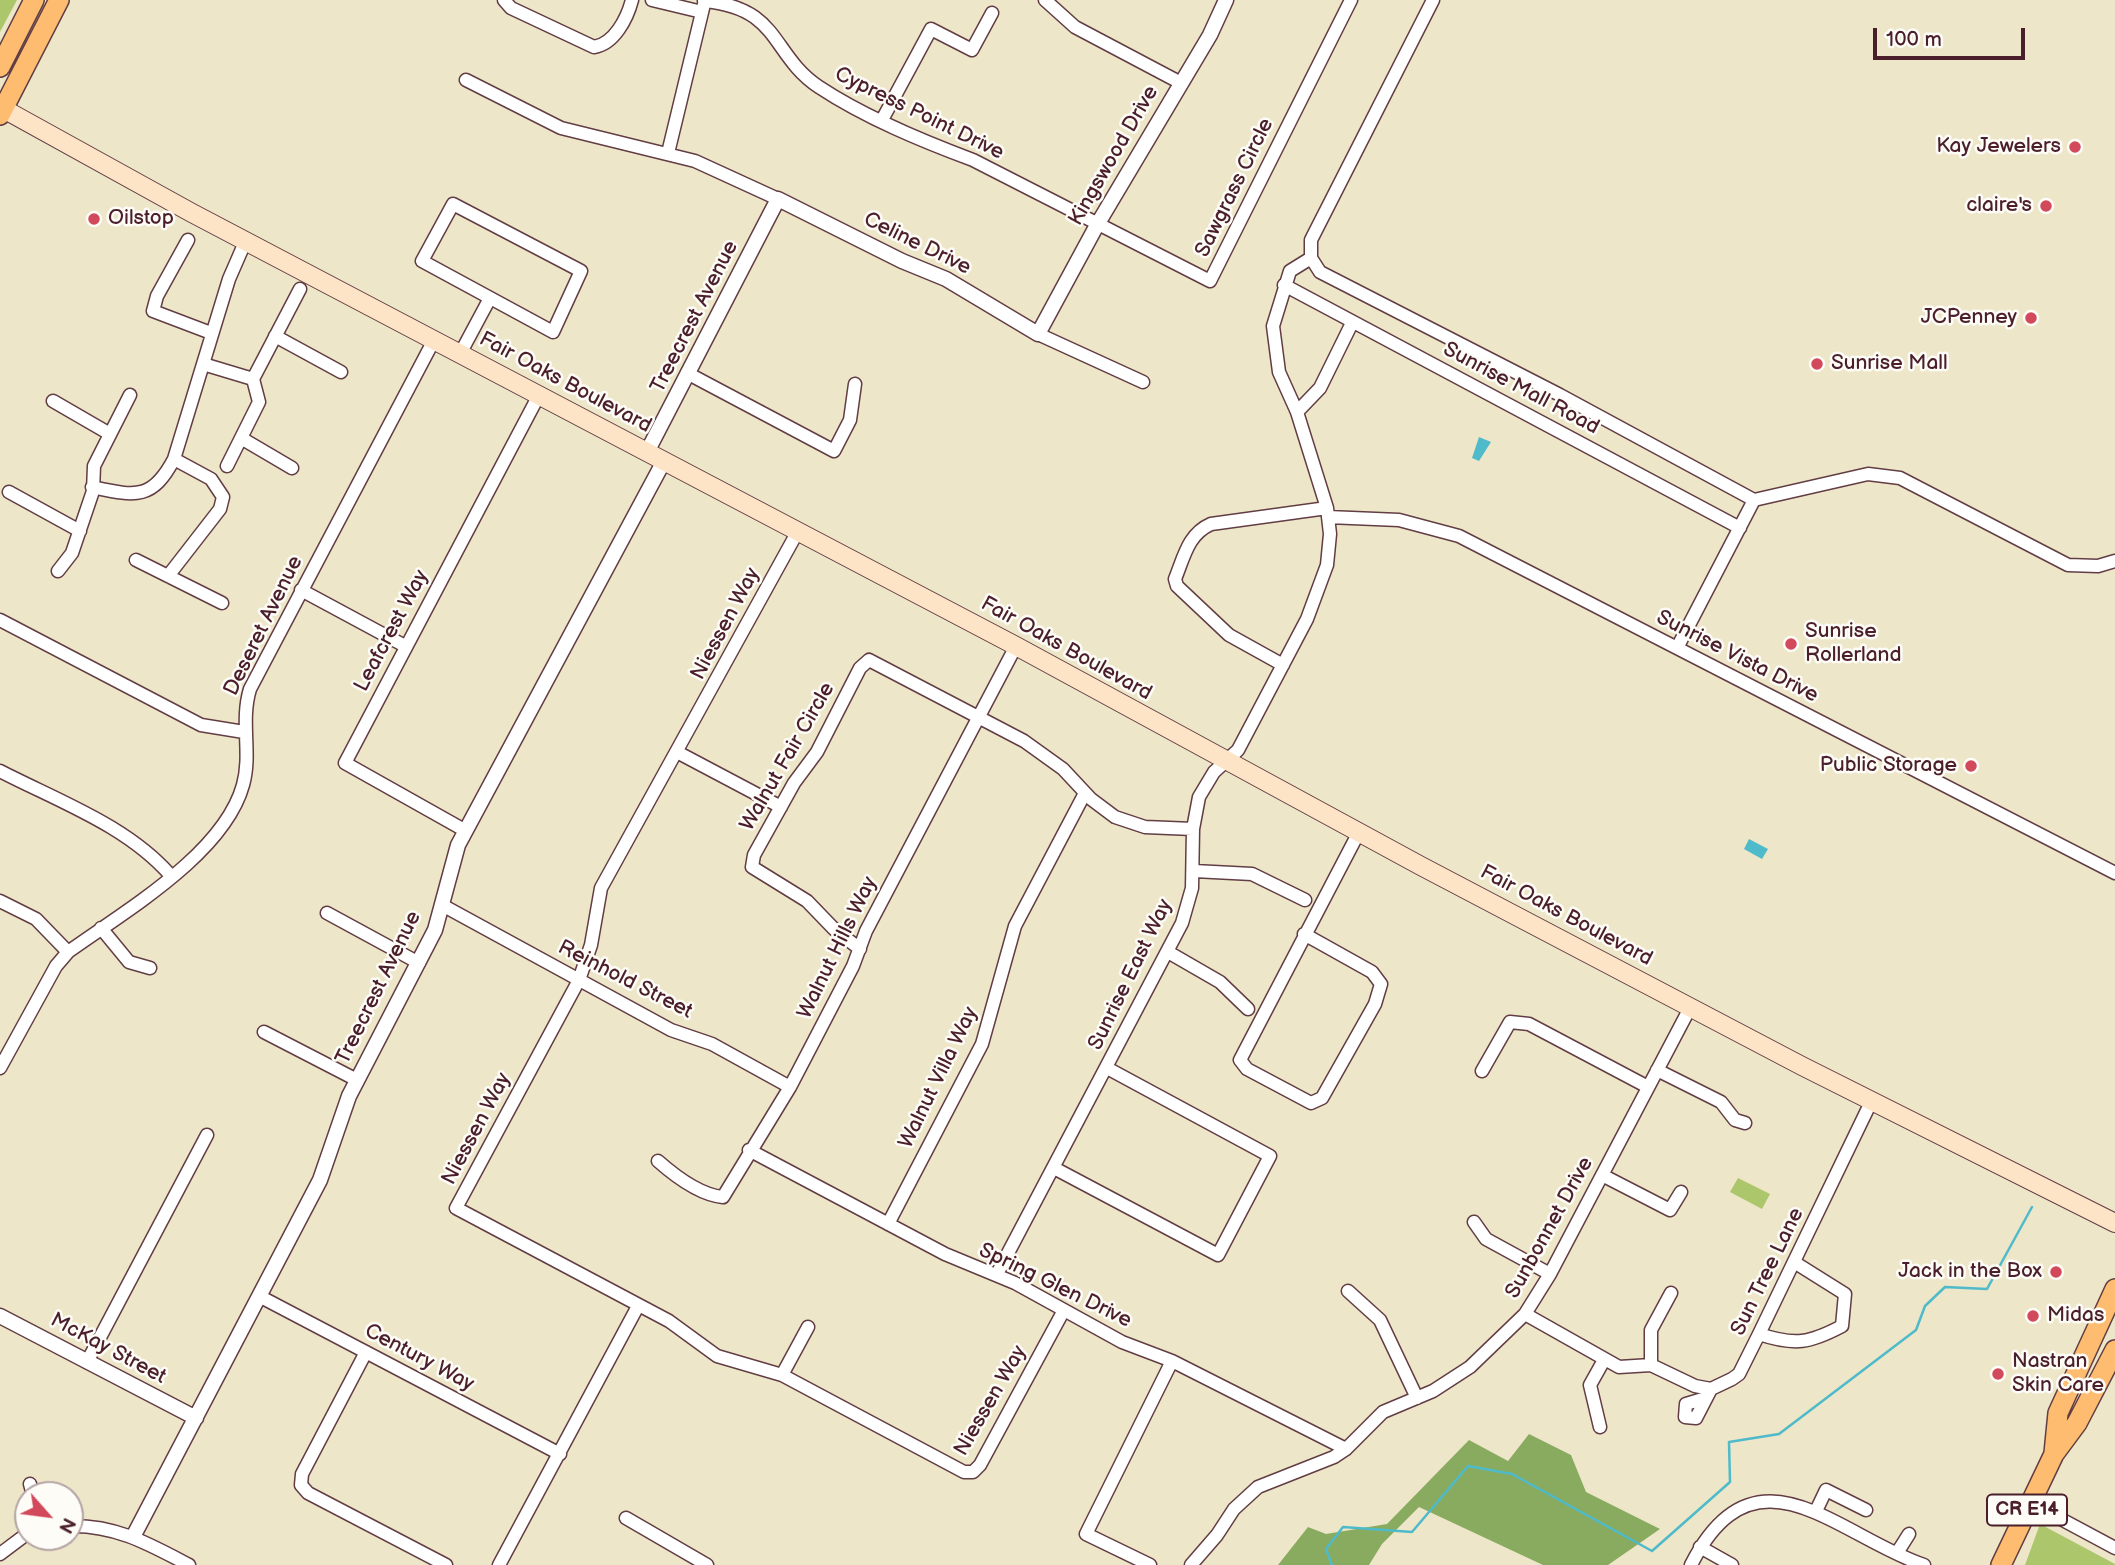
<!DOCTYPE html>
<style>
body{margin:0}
#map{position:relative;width:2115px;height:1565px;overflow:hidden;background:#ede6c9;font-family:"Balsamiq Sans",sans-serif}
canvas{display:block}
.north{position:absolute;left:14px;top:1481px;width:70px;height:70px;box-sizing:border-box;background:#fdfcf7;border:2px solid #b5a4a5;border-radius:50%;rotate:118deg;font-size:19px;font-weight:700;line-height:28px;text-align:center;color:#4a1f2b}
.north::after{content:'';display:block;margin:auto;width:24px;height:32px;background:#d1495b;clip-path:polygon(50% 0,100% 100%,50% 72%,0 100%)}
.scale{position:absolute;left:1873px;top:28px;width:152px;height:32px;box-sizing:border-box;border:4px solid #4a1f2b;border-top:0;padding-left:9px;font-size:21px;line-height:24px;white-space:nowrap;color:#4a1f2b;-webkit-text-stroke:5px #fdfcf7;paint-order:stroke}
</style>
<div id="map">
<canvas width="2115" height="1565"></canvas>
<div class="north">N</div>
<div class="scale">100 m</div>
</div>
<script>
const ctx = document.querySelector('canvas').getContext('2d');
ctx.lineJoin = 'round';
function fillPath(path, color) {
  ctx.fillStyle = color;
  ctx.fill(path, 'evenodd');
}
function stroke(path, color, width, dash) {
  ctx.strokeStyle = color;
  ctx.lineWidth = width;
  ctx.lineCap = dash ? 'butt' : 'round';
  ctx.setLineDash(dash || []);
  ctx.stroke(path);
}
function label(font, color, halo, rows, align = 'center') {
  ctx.font = font + ' "Balsamiq Sans",sans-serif';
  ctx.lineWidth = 5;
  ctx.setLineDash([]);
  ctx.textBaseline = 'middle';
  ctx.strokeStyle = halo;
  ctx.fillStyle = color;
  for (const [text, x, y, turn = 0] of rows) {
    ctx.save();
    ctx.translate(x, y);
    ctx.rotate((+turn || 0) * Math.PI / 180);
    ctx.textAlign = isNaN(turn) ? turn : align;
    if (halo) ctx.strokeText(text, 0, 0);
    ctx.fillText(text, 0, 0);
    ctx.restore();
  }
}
fillPath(new Path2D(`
 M 0,0 L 17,0 L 0,32 Z
 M 1738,1178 L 1770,1194 L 1762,1209 L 1730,1192 Z
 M 2040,1524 L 2115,1564 L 2115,1565 L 2025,1565 Z`), '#acc66c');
fillPath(new Path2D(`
 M 1529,1434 L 1571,1455 L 1586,1492 L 1660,1529 L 1608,1565 L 1543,1565 L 1419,1507 L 1382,1544 L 1369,1565 L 1278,1565 L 1308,1527 L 1326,1534 L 1387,1524 L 1469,1440 L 1508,1461 Z`), '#89ab60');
fillPath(new Path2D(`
 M 1479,437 L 1491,442 L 1479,461 L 1472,458 Z
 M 1749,839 L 1768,849 L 1762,859 L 1744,849 Z`), '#4ebaca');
stroke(new Path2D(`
 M 1332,1565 L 1326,1549 L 1343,1527 L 1412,1532 L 1468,1466 L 1512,1474 L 1652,1551 L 1730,1482 L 1729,1442 L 1779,1434 L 1916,1330 L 1925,1306 L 1945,1287 L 1987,1289 L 2032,1207`), '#4ebaca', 2.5);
const minor = new Path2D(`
 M 504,0 L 511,8 L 594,47 C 614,44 627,19 632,0
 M 652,0 L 702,12
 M 1045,0 L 1075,27 L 1181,83
 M 1433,0 L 1311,240 L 1311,258 L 1320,272 L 1560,395 L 1754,500 L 1868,474 L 1900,478 L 2068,565 L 2098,566 L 2115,561
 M 704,1 C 781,8 770,54 819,87 C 866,118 922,141 973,160 L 1210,281 L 1351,0
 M 466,80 L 561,128 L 695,161 L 778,199
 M 882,120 L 931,29 L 972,50 L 992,13
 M 668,153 L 705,0
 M 453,204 L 581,271 L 553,332 L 422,261 Z
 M 188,240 L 157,296 L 153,311 L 211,333
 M 1284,285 L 1740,528
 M 1038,334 L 1143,382
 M 275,336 L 341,372
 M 460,354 L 490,298
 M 203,364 L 253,379 L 259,402 L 227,466
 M 687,373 L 834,451 L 850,420 L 855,384
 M 253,379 L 300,289
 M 53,401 L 110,434
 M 1297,412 L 1320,388 L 1352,323
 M 241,438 L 292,468
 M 92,487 C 135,496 152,501 174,459 L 229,279 L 246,240
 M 9,492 L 80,531
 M 1328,517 L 1399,520 L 1459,536 L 2115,873
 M 798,531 L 601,888 L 591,945 L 579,980 L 456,1208 L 669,1321 L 717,1356 L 782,1375 L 964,1472 L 973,1472 L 980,1465 L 1064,1310
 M 136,560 L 222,603
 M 58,571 L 72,553 L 93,491 L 94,466 L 130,395
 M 168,576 L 220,509 L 223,497 L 211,479 L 174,459
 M 301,590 L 405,646
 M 0,620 L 201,725 L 244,732
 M 1677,648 L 1754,500
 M 1283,665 L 1229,635 L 1177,586 L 1175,579 C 1184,557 1188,534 1211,524 L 1327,508
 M 677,752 L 781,807
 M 0,771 C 58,801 128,826 171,876
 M 466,831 L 345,763 L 539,395
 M 1194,871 L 1252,874 L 1305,900
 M 0,901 L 36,919 L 68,952
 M 442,905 L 671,1030 L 712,1044 L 790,1087
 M 327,913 L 419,963
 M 101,928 L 129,962 L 150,968
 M 1304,934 L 1372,972 L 1381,984 L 1375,1004 L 1322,1098 L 1311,1103 L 1247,1069 L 1240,1060 L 1359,832
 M 860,949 L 834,929 L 807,901 L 752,867 L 754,855 L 794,783 L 817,752 L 860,668 L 869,660 L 1024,741 L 1063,769 L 1091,799 L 1115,817 L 1145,827 L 1193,829
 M 1168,952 L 1220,982 L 1248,1009
 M 264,1032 L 357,1080
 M 0,1068 L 56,966 L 68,952 C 125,911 224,854 243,785 C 252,753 240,722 250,689 L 434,340
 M 1657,1070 L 1721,1102 L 1735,1120 L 1745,1123
 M 1482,1071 L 1510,1022 L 1529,1024 L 1648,1087
 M 749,1150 L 945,1254 L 1015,1283 L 1122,1342 L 1172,1361 L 1346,1449
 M 658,1161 C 675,1176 700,1195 723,1197 L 790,1087 L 853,966 L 866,931 L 1016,646
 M 1054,1168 L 1218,1255 L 1270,1156 L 1107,1068
 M 1602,1175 L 1670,1210 L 1681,1192
 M 1474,1222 L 1486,1239 L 1550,1274
 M 888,1224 L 982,1044 L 1015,926 L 1085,793
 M 997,1274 L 1182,923 L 1192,888 L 1193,829 L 1199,797 L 1214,772 L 1238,750 L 1307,619 L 1327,565 L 1330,534 L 1327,508 L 1297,412 L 1279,372 L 1273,326 L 1290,271 L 1311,258
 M 1348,1291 L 1380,1320 L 1417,1398
 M 259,1296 L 560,1454
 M 1525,1314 L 1619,1367 L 1651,1365 L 1695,1386 L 1711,1389 L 1732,1379 L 1739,1374 L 1759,1334 L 1872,1100
 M 1759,1334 C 1795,1346 1810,1343 1842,1326 L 1845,1294 L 1794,1262
 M 366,1352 L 302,1474 L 301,1485 L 308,1493 L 446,1565
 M 87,1362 L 207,1135
 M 1651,1365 L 1651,1330 L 1671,1293
 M 782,1375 L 808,1327
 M 1706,1398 L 1686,1404 L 1685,1417 L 1696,1418 L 1711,1389
 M 1600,1427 L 1590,1385 L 1604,1360
 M 30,1484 L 33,1495
 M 2031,1503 L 2115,1548
 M 1816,1511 L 1826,1490 L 1866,1510
 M 626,1518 L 707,1565
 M 70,1526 C 116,1525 149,1544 189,1565
 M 1700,1547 L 1732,1565
 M 1897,1553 L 1909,1534
 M 0,1554 L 28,1533
 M 499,1565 L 638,1306
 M 1150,1565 L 1086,1534 L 1172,1361
 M 1191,1565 L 1217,1535 L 1234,1509 L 1258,1487 L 1334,1457 L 1346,1449 L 1383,1412 L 1433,1391 L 1470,1367 L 1525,1314 L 1550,1274 L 1691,1006
 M 1691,1565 C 1755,1438 1838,1536 1924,1565`);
const tertiary = new Path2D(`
 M 647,452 L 778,199 L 902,261 L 946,279 L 1038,334 L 1097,225 L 1210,35 L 1226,0
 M 0,1316 L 196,1418
 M 134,1535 L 320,1180 L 349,1096 L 435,930 L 458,845 L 664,461`);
const secondary = new Path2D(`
 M 0,107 L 192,213 L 1016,646 L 1421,866 L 1802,1066 L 2115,1223`);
const primary = new Path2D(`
 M 0,67 L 34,0
 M 0,115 L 59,0
 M 2054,1453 L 2058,1413 L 2115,1289
 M 2001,1565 L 2054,1454 L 2077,1423 L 2115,1350`);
stroke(minor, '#623d43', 15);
stroke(tertiary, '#623d43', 17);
stroke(secondary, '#623d43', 20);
stroke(primary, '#623d43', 22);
stroke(minor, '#fff', 12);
stroke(tertiary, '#fff', 14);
stroke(secondary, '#fee4c6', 18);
stroke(primary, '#fdbc70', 19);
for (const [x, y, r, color] of [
 [2075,147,7,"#d1495b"],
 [2046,206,7,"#d1495b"],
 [94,219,7,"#d1495b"],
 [2031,318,7,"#d1495b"],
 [1817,364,7,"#d1495b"],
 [1791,644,7,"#d1495b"],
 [1971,766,7,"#d1495b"],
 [2056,1272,7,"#d1495b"],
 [2033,1316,7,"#d1495b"],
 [1998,1374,7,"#d1495b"]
]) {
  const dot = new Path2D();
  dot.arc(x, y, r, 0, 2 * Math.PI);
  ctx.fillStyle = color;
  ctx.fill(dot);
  stroke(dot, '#fdfcf7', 2.5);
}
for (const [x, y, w] of [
 [2027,1510,80]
]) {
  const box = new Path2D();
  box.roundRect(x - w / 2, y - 15.5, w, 31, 5);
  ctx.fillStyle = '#fdfcf7';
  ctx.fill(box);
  stroke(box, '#4a1f2b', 2);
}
label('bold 19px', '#4a1f2b', null, [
 ["CR E14",2027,1510]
]);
label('21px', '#4a1f2b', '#fdfcf7', [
 ["Cypress Point Drive",919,114,26],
 ["Kingswood Drive",1114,156,-60],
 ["Sawgrass Circle",1235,188,-64],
 ["Celine Drive",917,244,26],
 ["Treecrest Avenue",695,317,-63],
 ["Fair Oaks Boulevard",565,383,28],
 ["Sunrise Mall Road",1521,389,28],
 ["Niessen Way",726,624,-62],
 ["Deseret Avenue",264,626,-64],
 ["Leafcrest Way",392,631,-62],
 ["Fair Oaks Boulevard",1066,649,29],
 ["Sunrise Vista Drive",1737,657,27],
 ["Walnut Fair Circle",788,757,-60],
 ["Fair Oaks Boulevard",1566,916,28],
 ["Walnut Hills Way",838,948,-64],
 ["Sunrise East Way",1131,975,-64],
 ["Reinhold Street",625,980,27],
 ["Treecrest Avenue",379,988,-64],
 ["Walnut Villa Way",939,1078,-64],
 ["Niessen Way",477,1129,-62],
 ["Sunbonnet Drive",1550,1228,-61],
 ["Sun Tree Lane",1768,1272,-64],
 ["Spring Glen Drive",1055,1286,26],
 ["McKay Street",108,1349,28],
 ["Century Way",419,1358,28],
 ["Niessen Way",991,1401,-60]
]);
label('21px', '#4a1f2b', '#fdfcf7', [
 ["Kay Jewelers",2061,147],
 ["claire's",2032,206],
 ["Oilstop",108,219,"left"],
 ["JCPenney",2017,318],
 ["Sunrise Mall",1831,364,"left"],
 ["Sunrise",1805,632,"left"],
 ["Rollerland",1805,656,"left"],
 ["Public Storage",1957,766],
 ["Jack in the Box",2042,1272],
 ["Midas",2047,1316,"left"],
 ["Nastran",2012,1362,"left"],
 ["Skin Care",2012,1386,"left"]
], 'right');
</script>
